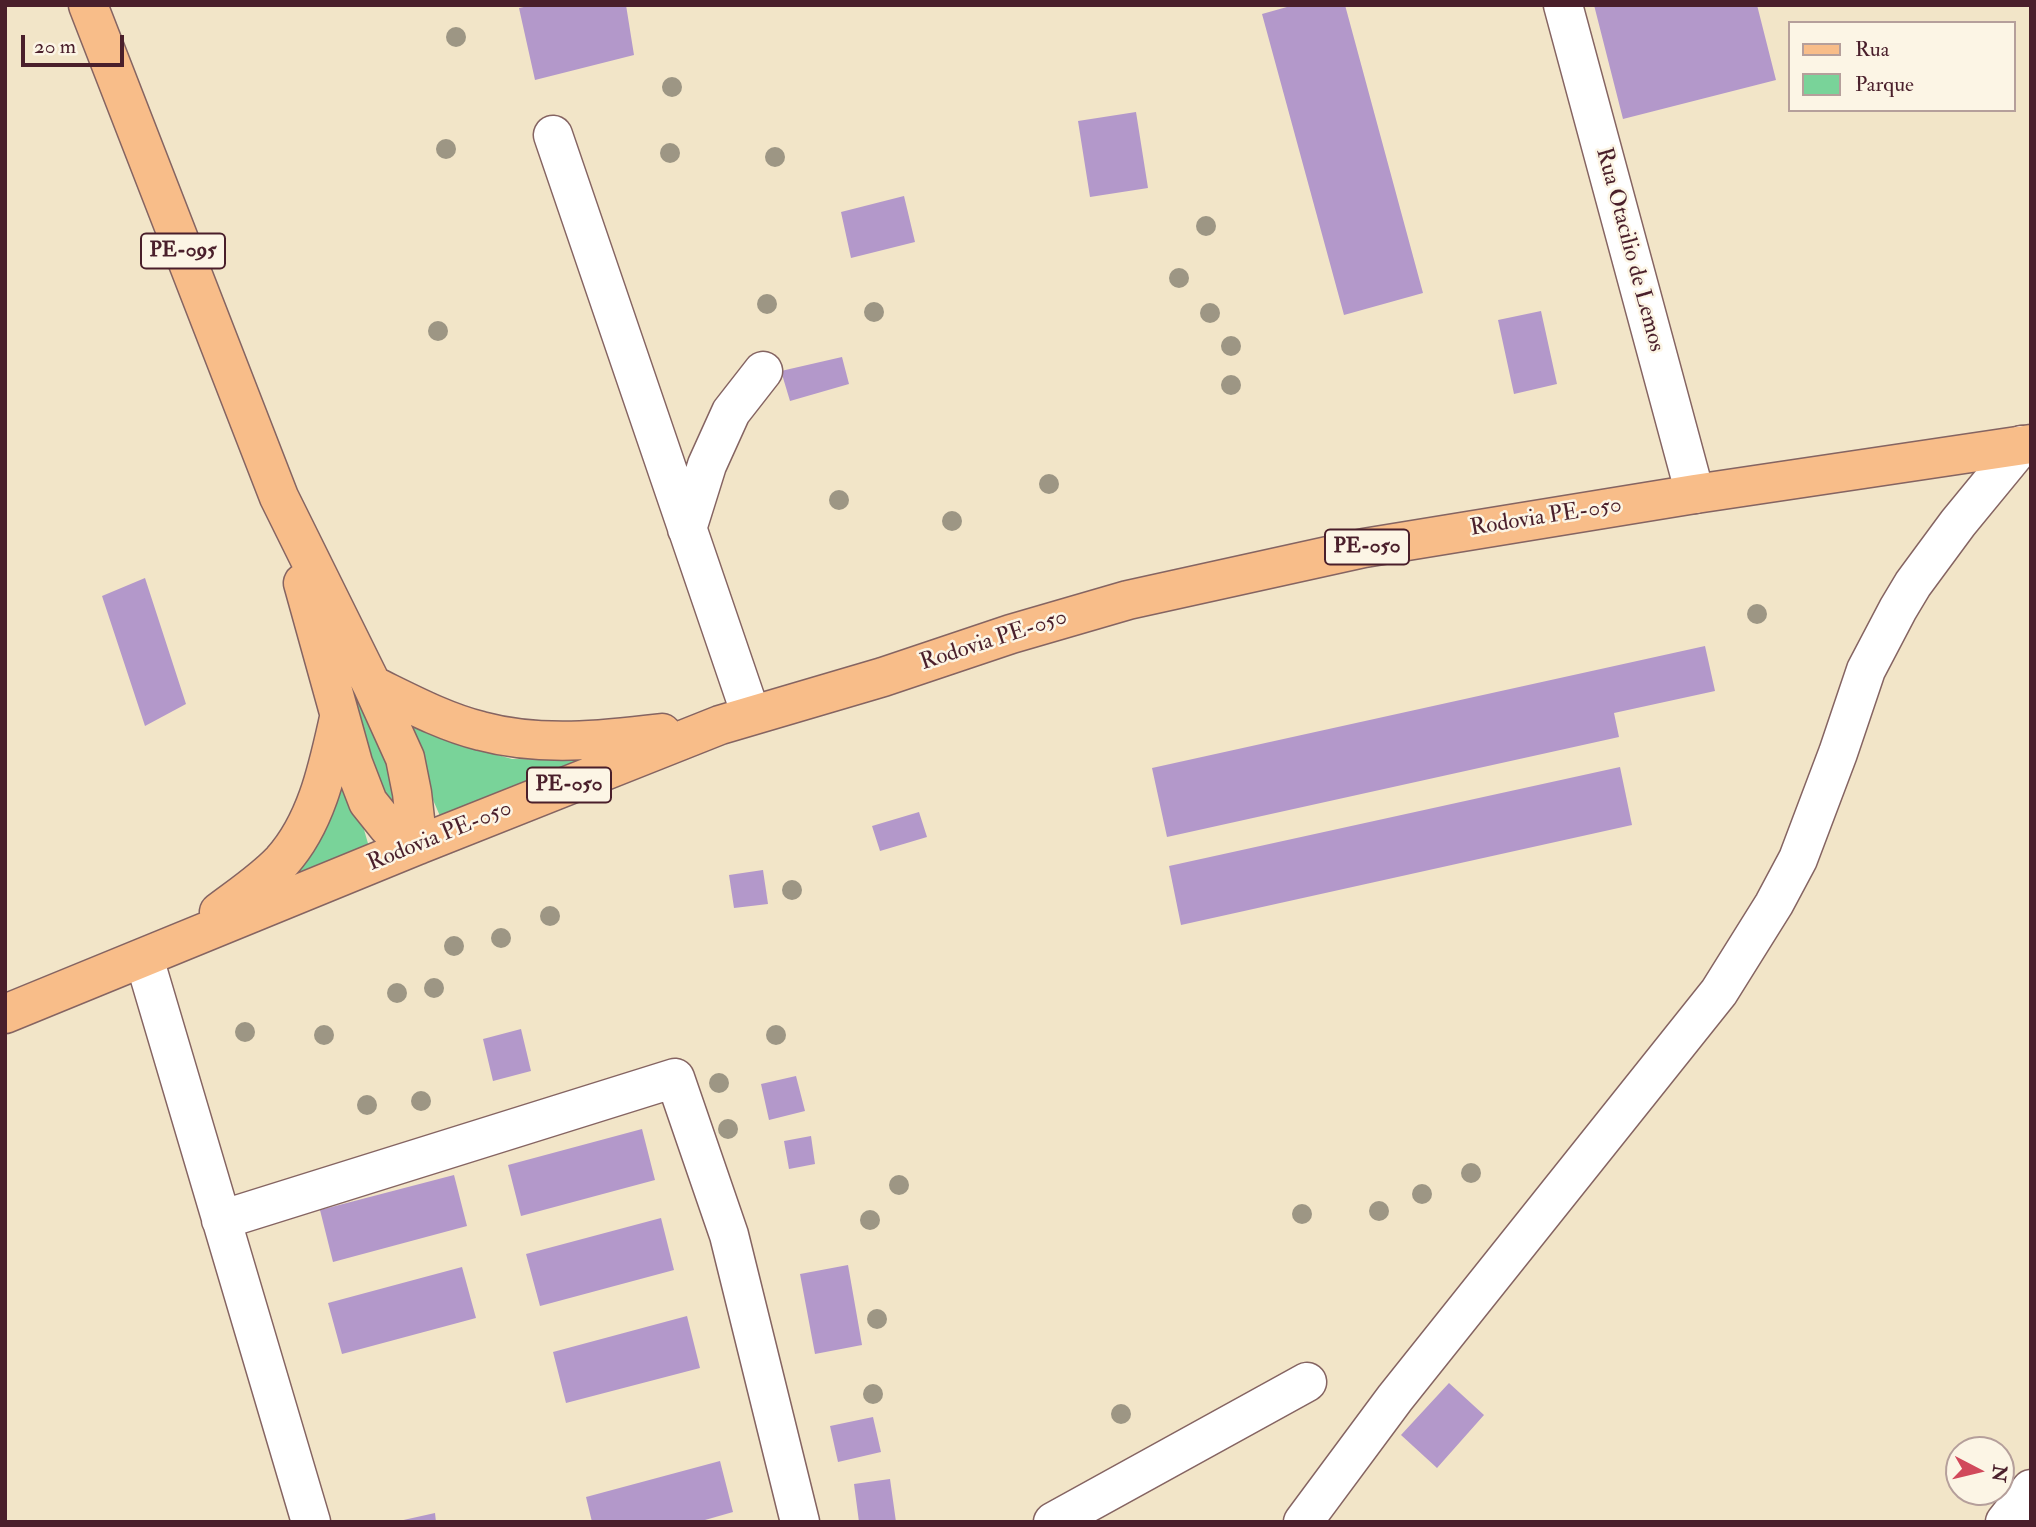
<!DOCTYPE html>
<style>
body{margin:0}
#map{position:relative;width:2036px;height:1527px;overflow:hidden;background:#f2e5c8;font-family:"IM FELL Double Pica",serif}
canvas{display:block}
.frame{position:absolute;inset:0;border:7px solid #4a1f2b;pointer-events:none}
.legend{position:absolute;left:1788px;top:21px;width:228px;height:91px;box-sizing:border-box;background:#fcf5e5;border:2px solid #b59f9b;margin:0;padding:9px 12px;list-style:none;font-size:21px;color:#4a1f2b}
.legend li{display:flex;align-items:center;gap:14px;height:35px}
.legend b{width:35px;border:2px solid #b59f9b}
.north{position:absolute;left:1945px;top:1436px;width:70px;height:70px;box-sizing:border-box;background:#fcf5e5;border:2px solid #b59f9b;border-radius:50%;rotate:97deg;font-size:19px;font-weight:700;line-height:28px;text-align:center;color:#4a1f2b}
.north::after{content:'';display:block;margin:auto;width:24px;height:32px;background:#d1495b;clip-path:polygon(50% 0,100% 100%,50% 72%,0 100%)}
.scale{position:absolute;left:21px;top:35px;width:103px;height:32px;box-sizing:border-box;border:4px solid #4a1f2b;border-top:0;padding-left:9px;font-size:21px;line-height:24px;white-space:nowrap;color:#4a1f2b;-webkit-text-stroke:5px #fcf5e5;paint-order:stroke}
</style>
<div id="map">
<canvas width="2036" height="1527"></canvas>
<div class="frame"></div>
<ul class="legend">
<li><b style="height:9px;background:#f8bd89"></b>Rua</li>
<li><b style="height:19px;background:#79d399"></b>Parque</li>
</ul>
<div class="north">N</div>
<div class="scale">20 m</div>
</div>
<script>
const ctx = document.querySelector('canvas').getContext('2d');
ctx.lineJoin = 'round';
function fillPath(path, color) {
  ctx.fillStyle = color;
  ctx.fill(path, 'evenodd');
}
function stroke(path, color, width, dash) {
  ctx.strokeStyle = color;
  ctx.lineWidth = width;
  ctx.lineCap = dash ? 'butt' : 'round';
  ctx.setLineDash(dash || []);
  ctx.stroke(path);
}
function label(font, color, halo, rows, align = 'center') {
  ctx.font = font + ' "IM FELL Double Pica",serif';
  ctx.lineWidth = 5;
  ctx.setLineDash([]);
  ctx.textBaseline = 'middle';
  ctx.strokeStyle = halo;
  ctx.fillStyle = color;
  for (const [text, x, y, turn = 0] of rows) {
    ctx.save();
    ctx.translate(x, y);
    ctx.rotate((+turn || 0) * Math.PI / 180);
    ctx.textAlign = isNaN(turn) ? turn : align;
    if (halo) ctx.strokeText(text, 0, 0);
    ctx.fillText(text, 0, 0);
    ctx.restore();
  }
}
fillPath(new Path2D(`
 M 310,578 L 399,775 L 397,806 L 382,809 Z
 M 387,693 L 452,742 L 512,759 L 591,760 L 443,823 Z
 M 341,749 L 369,847 L 282,888 L 315,850 L 333,807 Z`), '#79d399');
fillPath(new Path2D(`
 M 533,5 L 626,5 L 634,55 L 535,80 L 519,8 Z
 M 1294,5 L 1345,5 L 1423,293 L 1344,315 L 1262,14 Z
 M 1594,5 L 1757,5 L 1776,80 L 1623,119 Z
 M 1136,112 L 1148,188 L 1090,197 L 1078,121 Z
 M 904,196 L 915,242 L 851,258 L 841,212 Z
 M 1541,311 L 1557,384 L 1514,394 L 1498,320 Z
 M 842,357 L 849,384 L 790,401 L 781,371 Z
 M 145,578 L 186,704 L 145,726 L 102,596 Z
 M 1705,646 L 1715,691 L 1614,713 L 1619,737 L 1167,837 L 1152,768 Z
 M 1620,767 L 1632,825 L 1181,925 L 1169,866 Z
 M 919,812 L 927,837 L 880,851 L 872,826 Z
 M 763,870 L 768,904 L 734,908 L 729,875 Z
 M 521,1029 L 531,1071 L 493,1081 L 483,1039 Z
 M 796,1076 L 805,1111 L 769,1120 L 761,1084 Z
 M 642,1129 L 655,1180 L 521,1216 L 508,1165 Z
 M 811,1136 L 815,1164 L 789,1169 L 784,1141 Z
 M 454,1175 L 467,1226 L 333,1262 L 320,1210 Z
 M 661,1218 L 674,1270 L 540,1306 L 526,1254 Z
 M 848,1265 L 862,1345 L 815,1354 L 800,1274 Z
 M 462,1267 L 476,1318 L 342,1354 L 328,1303 Z
 M 687,1316 L 700,1368 L 566,1403 L 553,1352 Z
 M 1449,1383 L 1484,1415 L 1437,1468 L 1401,1435 Z
 M 873,1417 L 881,1452 L 838,1462 L 830,1426 Z
 M 720,1461 L 733,1512 L 698,1522 L 592,1522 L 586,1497 Z
 M 890,1479 L 896,1522 L 859,1522 L 854,1484 Z
 M 435,1513 L 436,1522 L 399,1522 L 399,1521 Z`), '#b398ca');
const street = new Path2D(`
 M 1563,5 L 1695,494
 M 553,135 L 751,715
 M 687,529 L 707,465 L 731,412 L 763,371
 M 144,958 L 311,1522
 M 221,1220 L 675,1078 L 729,1235 L 800,1522
 M 1053,1522 L 1307,1382
 M 1303,1522 L 1395,1398 L 1719,992 L 1774,904 L 1798,859 L 1838,753 L 1866,670 L 1898,609 L 1913,584 L 1958,523 L 2022,445
 M 2005,1522 L 2031,1489`);
const primary = new Path2D(`
 M 88,5 L 279,497 L 372,685 L 405,758 L 412,793 L 418,845
 M 303,583 L 353,763 L 368,802 L 388,827 L 418,845
 M 372,685 C 407,702 444,722 481,731 C 540,747 603,740 662,733
 M 219,912 C 240,896 263,881 282,861 C 317,822 328,767 339,718
 M 5,1014 L 418,845 L 720,725 L 883,677 L 1011,634 L 1128,600 L 1364,548 L 1695,494 L 2031,444`);
stroke(street, '#856462', 41);
stroke(primary, '#856462', 41);
stroke(street, '#fff', 38);
stroke(primary, '#f8bd89', 38);
ctx.fillStyle = '#9d9684';
for (const [x, y] of [
 [456,37],
 [672,87],
 [446,149],
 [670,153],
 [775,157],
 [1206,226],
 [1179,278],
 [767,304],
 [874,312],
 [1210,313],
 [438,331],
 [1231,346],
 [1231,385],
 [1049,484],
 [839,500],
 [952,521],
 [1757,614],
 [792,890],
 [550,916],
 [501,938],
 [454,946],
 [434,988],
 [397,993],
 [245,1032],
 [324,1035],
 [776,1035],
 [719,1083],
 [421,1101],
 [367,1105],
 [728,1129],
 [1471,1173],
 [899,1185],
 [1422,1194],
 [1379,1211],
 [1302,1214],
 [870,1220],
 [877,1319],
 [873,1394],
 [1121,1414]
]) {
  ctx.beginPath();
  ctx.arc(x, y, 10, 0, 2 * Math.PI);
  ctx.fill();
}
for (const [x, y, w] of [
 [183,251,84],
 [1367,547,84],
 [569,785,84]
]) {
  const box = new Path2D();
  box.roundRect(x - w / 2, y - 17.5, w, 35, 5);
  ctx.fillStyle = '#fcf5e5';
  ctx.fill(box);
  stroke(box, '#4a1f2b', 2);
}
label('bold 21px', '#4a1f2b', null, [
 ["PE-095",183,251],
 ["PE-050",1367,547],
 ["PE-050",569,785]
]);
label('23px', '#4a1f2b', '#fcf5e5', [
 ["Rua Otacilio de Lemos",1629,250,75],
 ["Rodovia PE-050",1546,518,-9],
 ["Rodovia PE-050",994,641,-18],
 ["Rodovia PE-050",440,837,-22]
]);
</script>
